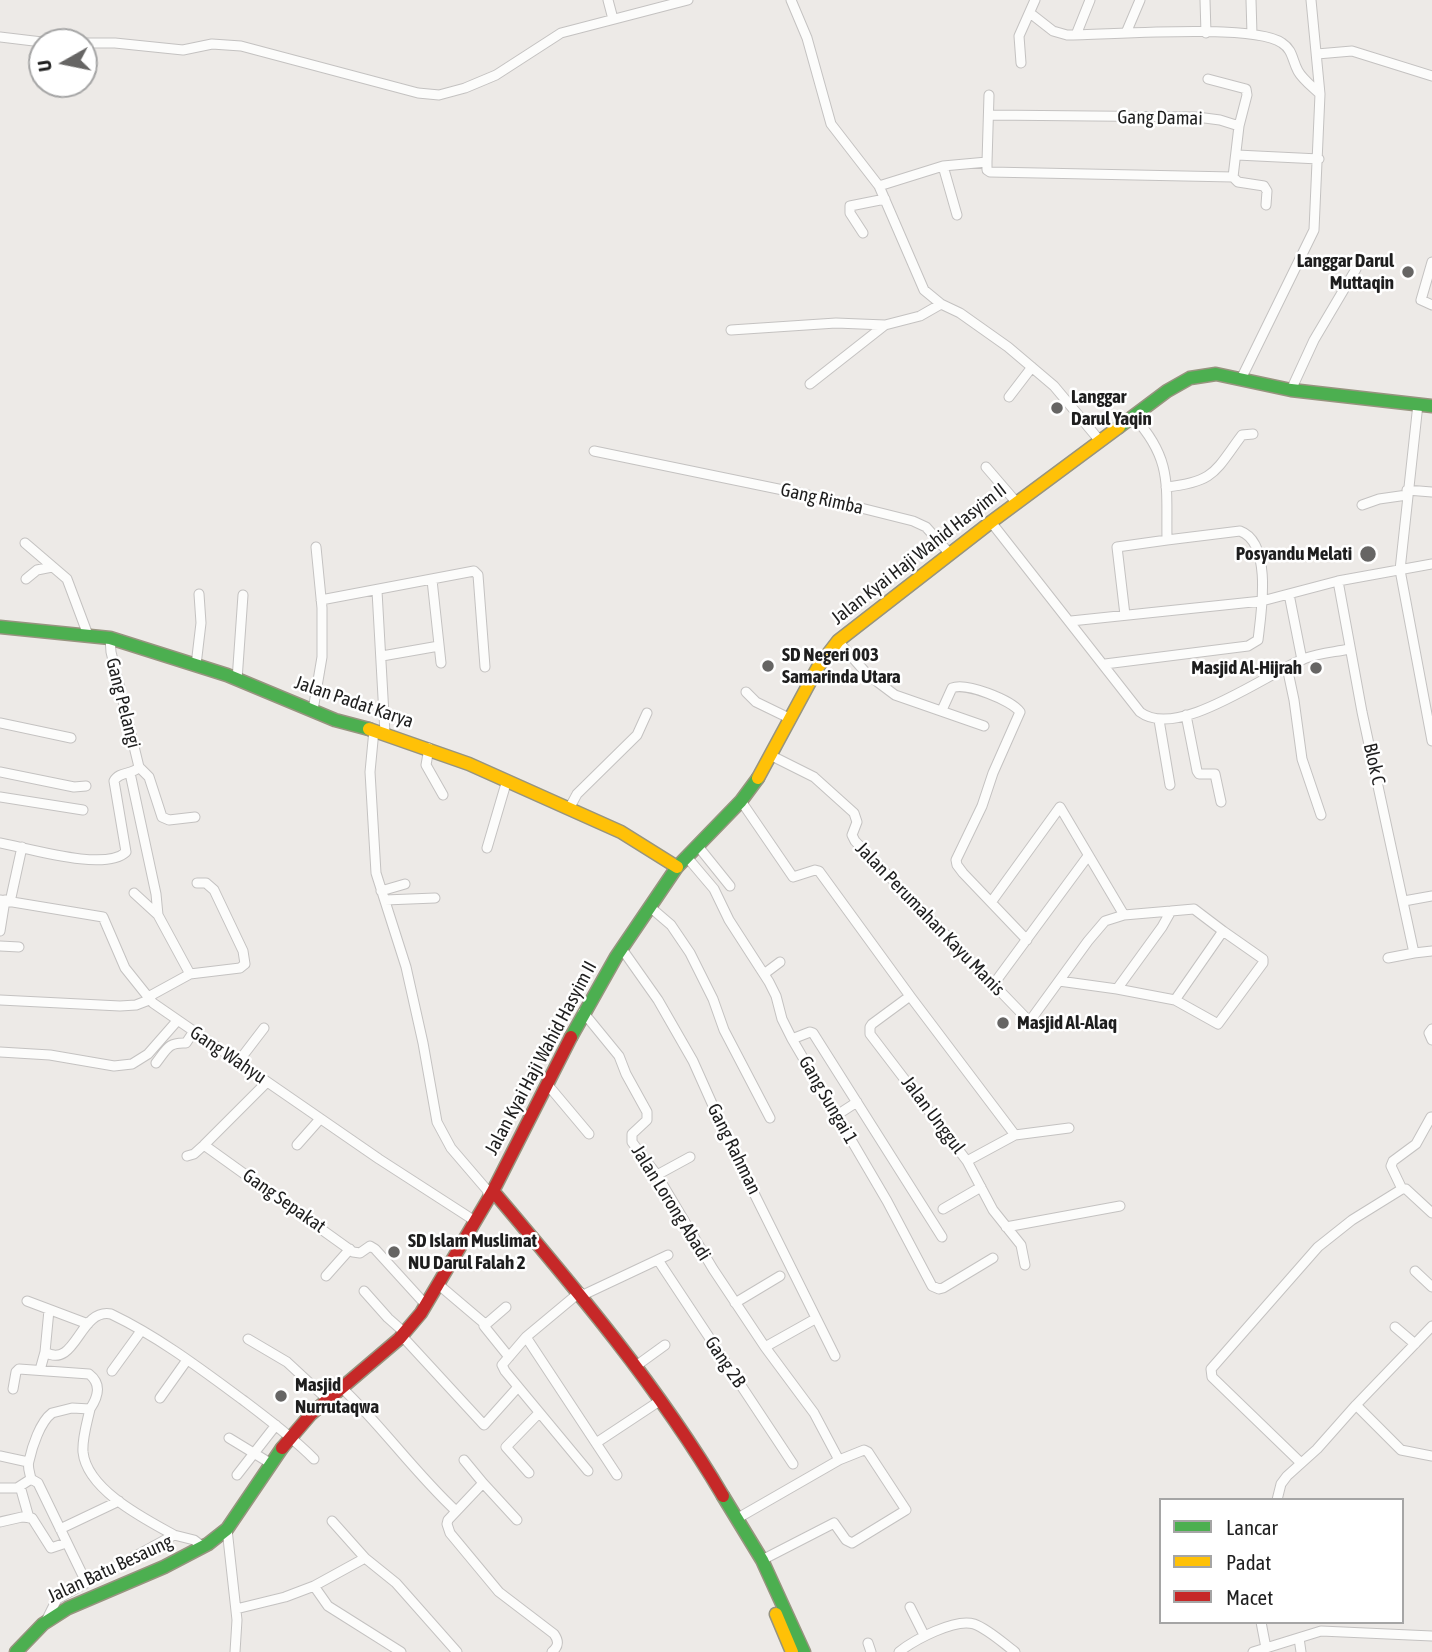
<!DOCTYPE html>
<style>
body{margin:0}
#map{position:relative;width:1432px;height:1652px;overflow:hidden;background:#edeae7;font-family:"Asap Condensed",sans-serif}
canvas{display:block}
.legend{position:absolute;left:1159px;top:1498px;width:245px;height:126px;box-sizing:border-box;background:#fff;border:2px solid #a5a5a5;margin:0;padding:9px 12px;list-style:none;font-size:21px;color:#1e1e1e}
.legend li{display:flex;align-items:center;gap:14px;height:35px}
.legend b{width:35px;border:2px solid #a5a5a5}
.north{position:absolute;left:28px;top:28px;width:70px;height:70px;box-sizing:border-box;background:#fff;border:2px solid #a5a5a5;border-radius:50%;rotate:261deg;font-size:19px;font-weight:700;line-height:28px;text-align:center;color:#1e1e1e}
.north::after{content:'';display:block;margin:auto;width:24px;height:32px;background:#666564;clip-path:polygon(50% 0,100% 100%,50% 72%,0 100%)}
</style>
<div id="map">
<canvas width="1432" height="1652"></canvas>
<ul class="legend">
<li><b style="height:9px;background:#4caf50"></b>Lancar</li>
<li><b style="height:9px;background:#ffc107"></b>Padat</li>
<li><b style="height:9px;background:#c62828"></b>Macet</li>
</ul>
<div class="north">U</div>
</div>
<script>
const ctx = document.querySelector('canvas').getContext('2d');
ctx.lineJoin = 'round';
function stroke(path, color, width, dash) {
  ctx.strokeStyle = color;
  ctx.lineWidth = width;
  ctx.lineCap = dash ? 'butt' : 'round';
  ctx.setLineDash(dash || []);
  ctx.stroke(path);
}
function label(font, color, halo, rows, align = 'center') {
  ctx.font = font + ' "Asap Condensed",sans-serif';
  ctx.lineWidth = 5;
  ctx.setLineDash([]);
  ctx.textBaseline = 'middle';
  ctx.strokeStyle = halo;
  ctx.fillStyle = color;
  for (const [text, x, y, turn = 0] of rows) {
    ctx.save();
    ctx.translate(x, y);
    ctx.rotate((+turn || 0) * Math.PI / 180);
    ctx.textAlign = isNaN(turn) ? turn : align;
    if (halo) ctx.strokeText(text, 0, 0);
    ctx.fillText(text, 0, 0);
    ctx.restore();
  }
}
const street = new Path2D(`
 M 608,0 L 613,19
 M 791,0 L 807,38 L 831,124 L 879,186 L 924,290 L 941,304 L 960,313 L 1008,347 L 1054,386 L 1100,441
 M 1205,0 L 1206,33
 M 1251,0 L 1252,34
 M 1030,13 L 1053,31 L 1067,35 C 1109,35 1253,23 1282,43 C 1293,50 1292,60 1298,71 C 1303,80 1313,87 1320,94
 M 1126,33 L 1140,0
 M 1076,35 L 1090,0
 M 0,37 L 42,42
 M 84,43 L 115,43 L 183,50 L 212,44 L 241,46 L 418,93 L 439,95 L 465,88 L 496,75 L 561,33 L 688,0
 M 1317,54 L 1352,51 L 1432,76
 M 1021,63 L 1019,36 L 1035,0
 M 1208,79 L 1246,89 L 1247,95 L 1239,126
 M 1237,155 L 1319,159
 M 987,162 L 989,95
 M 943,166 L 957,215
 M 1233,177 L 1238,182 L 1264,186 L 1267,191 L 1266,205
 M 879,186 L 943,166 L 987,162 L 987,170 L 990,172 L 1233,177 L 1239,126 L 1220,120 L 1197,117 L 989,115
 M 863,233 L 850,213 L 850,206 L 885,199
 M 1432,262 L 1421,300 L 1432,305
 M 731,330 L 836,323 L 885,325 L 920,316 L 941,304
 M 1241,379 L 1314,230 L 1320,94 L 1311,0
 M 810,384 L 885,325
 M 1291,390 L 1314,340 L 1356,269
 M 1009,397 L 1032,367
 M 1418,404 L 1400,570 L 1432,741
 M 594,451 L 817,497 L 913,521 L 926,527 L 950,554
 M 986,467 L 1017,503
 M 1166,487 C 1215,482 1215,471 1242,435 L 1253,434
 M 1407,490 L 1432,492
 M 1362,505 L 1379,499 L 1407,495
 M 991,522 L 1140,712 C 1178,741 1268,672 1306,658 C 1320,653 1335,652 1349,649
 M 25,543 L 67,579 L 88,635
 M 26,579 L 37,570 L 52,567
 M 432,580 L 441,663
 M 1338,581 L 1362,712 L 1414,953 L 1432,951
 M 377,591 L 385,733
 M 1289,594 L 1302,660
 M 321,600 L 474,571 L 478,575 L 485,667
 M 1125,615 L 1117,547 L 1167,540
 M 1071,621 L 1262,601 L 1338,581 L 1432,564
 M 838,641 L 867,674 L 895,695 L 984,726
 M 382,656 L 439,646
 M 1105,664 L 1248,646 L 1258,640 C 1261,614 1273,543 1240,531 L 1167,540 C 1166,486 1173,460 1134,417
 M 196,665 L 201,623 L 199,594
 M 1287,667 L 1294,700 L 1302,759 L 1321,815
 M 237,680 L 243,595
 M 746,692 L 756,702 L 791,719
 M 313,710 L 322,657 L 322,608 L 316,547
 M 942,710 L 952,688 C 966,682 1011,700 1020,712 L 993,773 L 982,806 L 956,860 L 957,865 L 963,873 L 1027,940
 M 1186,715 L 1197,771 L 1199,774 L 1215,774 L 1221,802
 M 1159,720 L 1170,785
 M 0,723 L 71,738
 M 374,730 L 370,772 L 376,873 L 406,967 L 423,1043 L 437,1122 L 451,1148 L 487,1190 L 489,1198
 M 429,748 L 426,765 L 443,795
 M 772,756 L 814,777 L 854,813 L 857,822 L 852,835 L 855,841 L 1028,1020 L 1032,1018 L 1088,941 L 1105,921 L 1124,915 L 1060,807 L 992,901
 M 139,767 L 149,777 L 162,817 L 169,820 L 195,817
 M 0,772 L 74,787 L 86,786
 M 130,773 L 156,894 L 158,915 L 190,974 L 148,997
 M 0,797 L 83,810
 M 741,801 L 793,877 L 815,870 L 819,871 L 910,996 L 872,1024 L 870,1027 L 870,1034 L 967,1161 L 1015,1135 L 910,996
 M 570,807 L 577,794 L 637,735 L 647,713
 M 0,843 C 28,848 105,872 126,852 L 114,781 C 119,771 133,775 139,767 L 111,652 L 110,638
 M 697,845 L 730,886
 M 487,848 L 507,780
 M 686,856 L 714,889 L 729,920 L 769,982 L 776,996 L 782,1019 L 792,1039 L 887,1201 L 932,1286 L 939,1289 L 943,1288 L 993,1258
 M 381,891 L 405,884
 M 134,893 L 158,915
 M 0,900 L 103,917 L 125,968 L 153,1003 L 379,1159 L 475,1221
 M 385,900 L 435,898
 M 1404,901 L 1432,896
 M 10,902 L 22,847
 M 650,907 L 671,925 L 690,953 L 713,999 L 724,1030 L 770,1118
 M 1171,911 L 1194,909 L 1223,931
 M 0,931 L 5,900
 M 0,946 L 19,947
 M 622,949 L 658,1000 L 693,1061 L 735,1155 L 835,1356
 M 1388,958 L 1414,953
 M 190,974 L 240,968 L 245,964 L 243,951 L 214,890 L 206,883 L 197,883
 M 764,974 L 780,962
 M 1059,981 L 1117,989 L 1162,927 L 1171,911 L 1124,915
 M 993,985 L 1088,856
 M 1117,989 L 1175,1000 L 1218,1024 L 1263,963 L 1263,959 L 1223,931 L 1175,1000
 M 0,1000 L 120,1006 L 136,1005 L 149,1000
 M 583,1012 L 619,1056 L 626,1074 L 647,1112 L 647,1120 L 632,1134 L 632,1142 L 657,1175 L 713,1269 L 765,1347 L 815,1319
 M 1432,1029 L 1429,1033 L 1432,1040
 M 792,1039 L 810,1032 L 813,1033 L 942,1237
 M 0,1052 L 50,1055 L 114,1066 L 132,1064 L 148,1054 L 177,1021
 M 238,1062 L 264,1028
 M 156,1063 C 167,1049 168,1042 186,1043 L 194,1031
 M 267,1082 L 204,1145 L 353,1252 L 360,1253 L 370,1246 L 375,1249 L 426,1305
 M 547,1084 L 589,1134
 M 837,1115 L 857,1102
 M 1015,1135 L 1069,1128
 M 297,1145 L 320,1119
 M 187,1156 L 194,1154 L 204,1145
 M 967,1161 L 993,1210 L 1021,1245 L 1025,1265
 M 657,1175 L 690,1157
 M 1402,1189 L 1391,1166 L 1393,1161 L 1416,1144 L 1431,1117
 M 943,1209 L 981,1187
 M 1006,1227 L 1120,1206
 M 658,1260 L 793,1464
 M 1415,1271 L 1432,1287
 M 326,1276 L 350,1249
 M 439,1285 L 485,1324
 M 364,1291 L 388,1318 L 405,1333
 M 580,1292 L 526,1337 L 502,1365 L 505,1371 L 588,1471
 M 583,1295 L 668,1255
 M 27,1301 L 88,1324
 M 735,1303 L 780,1276
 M 506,1307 L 484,1326 L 509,1357
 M 1395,1327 L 1415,1344
 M 402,1336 L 484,1425 L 518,1387
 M 526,1337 L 617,1475
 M 248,1339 L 287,1362 L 328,1400
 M 765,1347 L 814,1413 L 839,1460
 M 45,1352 C 76,1370 79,1308 111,1314 C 159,1337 201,1369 243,1400 C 268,1419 292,1437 314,1459
 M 636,1366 L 665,1345
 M 40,1370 L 45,1352 L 49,1310
 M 112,1371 L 141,1331
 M 342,1388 C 382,1426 415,1473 456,1511
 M 13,1389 L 16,1372 L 19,1369 L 89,1374 C 102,1384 98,1397 90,1409
 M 160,1398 L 187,1360
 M 1356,1405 L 1401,1450 L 1432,1456
 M 229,1438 L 270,1463
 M 596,1443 L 655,1404
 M 0,1456 L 28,1462
 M 464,1460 L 483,1483
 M 1301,1463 L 1212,1377 L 1211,1369 L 1318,1247 L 1352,1220 L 1402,1189 L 1406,1189 L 1432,1213
 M 529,1473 L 506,1447 L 539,1413
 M 237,1475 L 276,1425
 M 20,1486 L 29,1518
 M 0,1488 L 17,1488 L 31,1479
 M 1277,1500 L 1281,1484 L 1287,1476 L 1317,1449 L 1356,1405 L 1432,1326
 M 738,1518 L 839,1460 L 864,1450 L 868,1452 L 906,1510 L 852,1543 L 846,1540 L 834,1523 L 762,1560
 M 517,1520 L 483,1483 L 448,1520 L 447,1524 L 450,1533 L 499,1592 L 554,1634 C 559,1641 559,1646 552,1652
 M 332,1521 L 365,1558 L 396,1583 L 457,1652
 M 0,1522 L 22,1517 L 32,1518 L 51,1548 L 66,1543
 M 60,1529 L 119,1501
 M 227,1529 L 237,1620 L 235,1652
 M 86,1582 L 38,1483 L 31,1479 C 30,1473 27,1467 29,1461 C 32,1447 40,1422 52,1413 L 72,1408 L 90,1409 C 87,1423 82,1438 83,1452 C 87,1490 145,1519 174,1535
 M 314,1586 L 328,1606 L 401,1652
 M 910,1607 L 924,1635
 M 236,1609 L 285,1597 L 314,1586 L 365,1558
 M 46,1621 L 57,1599 L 174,1535 L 194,1540 L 202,1546
 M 1261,1622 L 1266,1648
 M 1299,1638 L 1301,1652
 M 868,1643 L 871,1652
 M 899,1652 C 914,1640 955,1618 974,1624 C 988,1629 1003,1643 1015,1652
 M 1253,1652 L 1321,1631 L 1432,1636`);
const fast = new Path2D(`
 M 1119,427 L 1167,391 L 1190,378 L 1216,374 L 1291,390 L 1432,406
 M 0,627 L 110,638 L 227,675 L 335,720 L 369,729
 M 571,1037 L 616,957 L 677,867 L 741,801 L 758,778
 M 723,1496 L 762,1560 L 804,1652
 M 16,1652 L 43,1624 L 68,1608 L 164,1567 L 208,1544 L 227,1529 L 282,1448`);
const slow = new Path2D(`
 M 369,729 L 469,764 L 621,832 L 677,867
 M 758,778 L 818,667 L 838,641 L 991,522 L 1119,427
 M 776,1614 L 792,1652`);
const jam = new Path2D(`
 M 493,1191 C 575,1288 658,1386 723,1496
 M 282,1448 L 311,1414 L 399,1339 L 421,1313 L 493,1191 L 571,1037`);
stroke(street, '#c4c2c1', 11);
stroke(fast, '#97947f', 15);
stroke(slow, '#97947f', 15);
stroke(jam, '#97947f', 15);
stroke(street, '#fcfcfb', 9);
stroke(fast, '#4caf50', 12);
stroke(slow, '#ffc107', 12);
stroke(jam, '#c62828', 12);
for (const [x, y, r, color] of [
 [1408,272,7,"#666564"],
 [1057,408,7,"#666564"],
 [1368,554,9,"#666564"],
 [768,666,7,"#666564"],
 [1316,668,7,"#666564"],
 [1003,1023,7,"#666564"],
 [394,1252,7,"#666564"],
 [281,1396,7,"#666564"]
]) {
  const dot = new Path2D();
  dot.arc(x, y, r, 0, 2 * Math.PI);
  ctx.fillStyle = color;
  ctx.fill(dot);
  stroke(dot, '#fff', 2.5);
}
label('19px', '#1e1e1e', '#fff', [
 ["Gang Damai",1160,118,1],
 ["Gang Rimba",822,499,13],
 ["Jalan Kyai Haji Wahid Hasyim II",919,554,-38],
 ["Jalan Padat Karya",354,702,19],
 ["Gang Pelangi",123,703,76],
 ["Blok C",1374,764,77],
 ["Jalan Perumahan Kayu Manis",930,919,46],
 ["Gang Wahyu",228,1055,34],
 ["Jalan Kyai Haji Wahid Hasyim II",541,1058,-62],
 ["Gang Sungai 1",828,1100,60],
 ["Jalan Unggul",933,1115,53],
 ["Gang Rahman",734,1149,64],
 ["Gang Sepakat",284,1201,35],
 ["Jalan Lorong Abadi",671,1203,58],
 ["Gang 2B",725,1362,56],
 ["Jalan Batu Besaung",110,1569,-25]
]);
label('bold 19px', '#1e1e1e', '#fff', [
 ["Langgar Darul",1394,261,"right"],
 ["Muttaqin",1394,283,"right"],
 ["Langgar",1071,397],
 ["Darul Yaqin",1071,419],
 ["Posyandu Melati",1352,554,"right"],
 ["SD Negeri 003",782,655],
 ["Samarinda Utara",782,677],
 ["Masjid Al-Hijrah",1302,668,"right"],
 ["Masjid Al-Alaq",1017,1023],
 ["SD Islam Muslimat",408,1241],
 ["NU Darul Falah 2",408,1263],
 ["Masjid",295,1385],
 ["Nurrutaqwa",295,1407]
], 'left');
</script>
